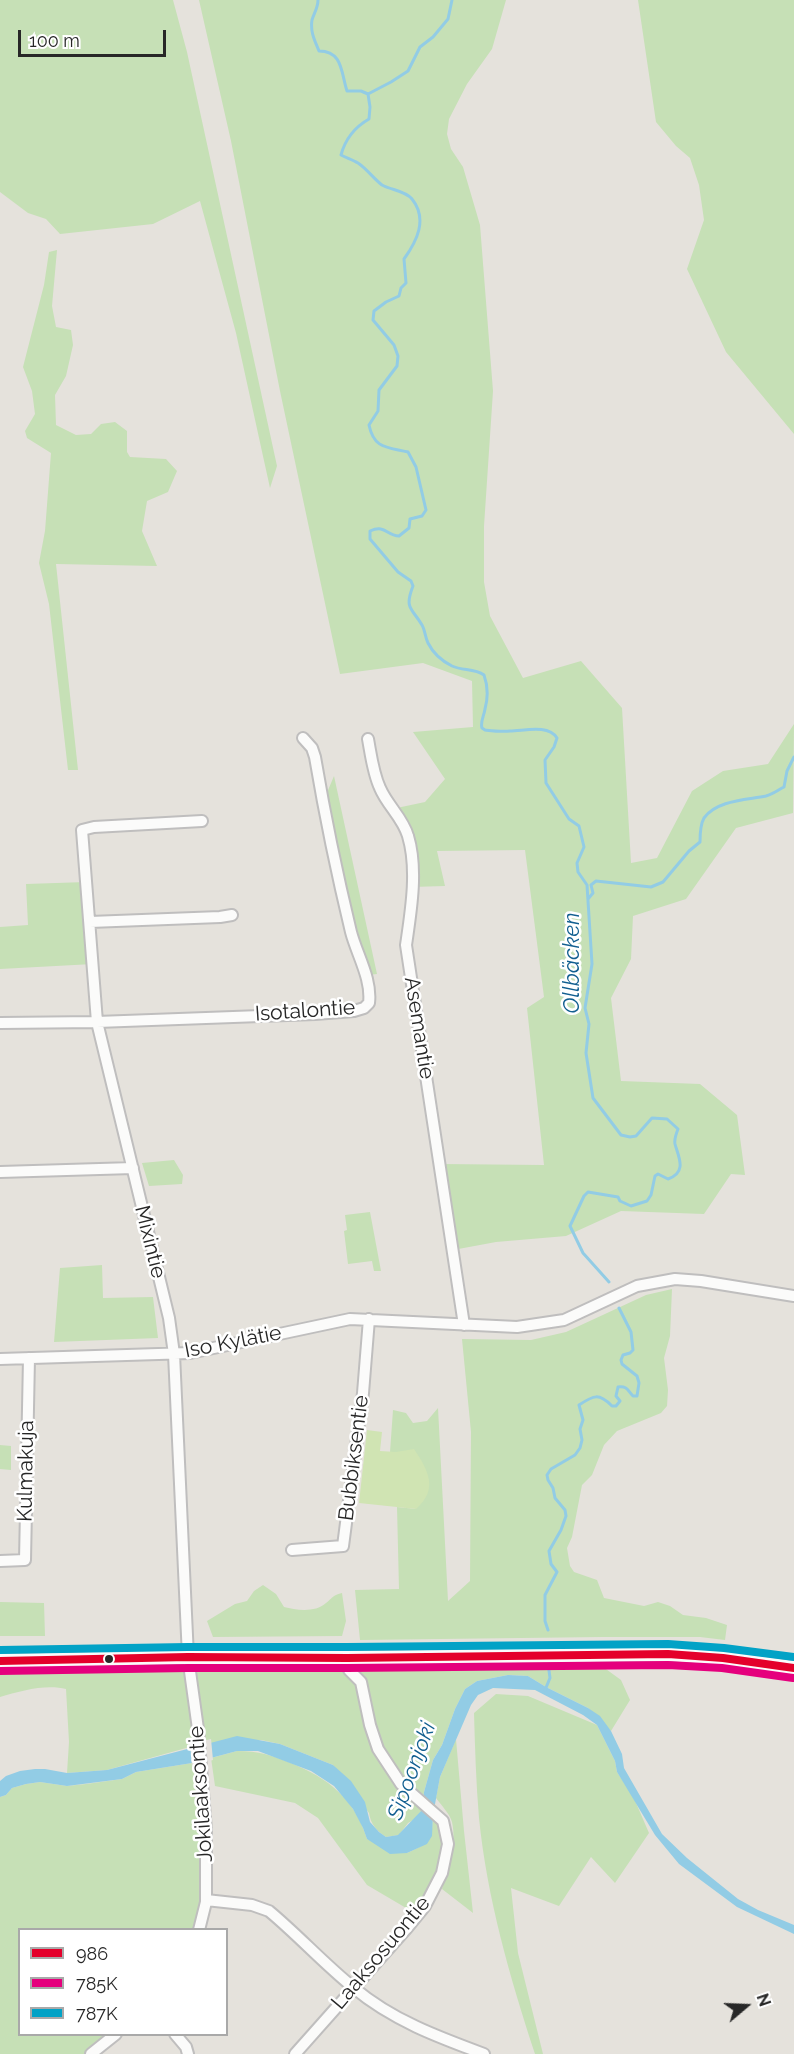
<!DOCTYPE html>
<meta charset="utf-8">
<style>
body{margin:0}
#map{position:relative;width:794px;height:2054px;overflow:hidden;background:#e5e2dc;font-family:Raleway,sans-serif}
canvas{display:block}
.legend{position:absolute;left:18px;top:1928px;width:210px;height:108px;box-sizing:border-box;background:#fff;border:2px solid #a9a9a9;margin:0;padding:8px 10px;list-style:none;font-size:18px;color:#272727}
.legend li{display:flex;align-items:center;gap:12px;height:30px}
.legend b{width:30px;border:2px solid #a9a9a9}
.north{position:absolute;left:716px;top:1976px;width:60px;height:60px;-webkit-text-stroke:4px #fff;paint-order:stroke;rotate:71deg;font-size:16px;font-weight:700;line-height:24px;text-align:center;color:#272727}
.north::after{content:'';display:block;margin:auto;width:21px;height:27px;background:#272727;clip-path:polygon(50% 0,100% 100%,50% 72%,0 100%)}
.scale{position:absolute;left:18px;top:30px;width:148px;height:27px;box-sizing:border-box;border:3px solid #272727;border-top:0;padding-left:8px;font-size:18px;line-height:21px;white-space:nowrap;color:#272727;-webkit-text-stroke:4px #fff;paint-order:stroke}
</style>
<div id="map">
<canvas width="794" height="2054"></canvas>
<ul class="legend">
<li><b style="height:8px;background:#e4002b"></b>986</li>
<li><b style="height:8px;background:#e5007d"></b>785K</li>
<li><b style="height:8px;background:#02a2c6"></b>787K</li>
</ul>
<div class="north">N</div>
<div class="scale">100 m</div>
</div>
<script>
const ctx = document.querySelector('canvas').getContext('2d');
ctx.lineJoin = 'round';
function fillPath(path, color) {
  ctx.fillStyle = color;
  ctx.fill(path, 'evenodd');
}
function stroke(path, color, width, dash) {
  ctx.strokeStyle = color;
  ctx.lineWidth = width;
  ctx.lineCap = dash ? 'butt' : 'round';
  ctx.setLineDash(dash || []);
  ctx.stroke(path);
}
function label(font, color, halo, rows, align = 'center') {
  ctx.font = font + ' Raleway,sans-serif';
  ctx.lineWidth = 5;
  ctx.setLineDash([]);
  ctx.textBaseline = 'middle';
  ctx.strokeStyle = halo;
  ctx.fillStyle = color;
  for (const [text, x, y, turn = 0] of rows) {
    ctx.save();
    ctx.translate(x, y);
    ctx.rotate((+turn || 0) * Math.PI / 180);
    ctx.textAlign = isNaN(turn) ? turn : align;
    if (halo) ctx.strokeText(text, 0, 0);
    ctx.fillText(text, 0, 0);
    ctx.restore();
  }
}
fillPath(new Path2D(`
 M 0,0 L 173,0 L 187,52 L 277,466 L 270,488 L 236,333 L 200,201 L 153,224 L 60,234 L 46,219 L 28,213 L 0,192 Z
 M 199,0 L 506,0 L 492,49 L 467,84 L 449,119 L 447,134 L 451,149 L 463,167 L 480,225 L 493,391 L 484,526 L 484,582 L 490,616 L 523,678 L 581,661 L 622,708 L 631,863 L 657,858 L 692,791 L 723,771 L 768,764 L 794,724 L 793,813 L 736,828 L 686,899 L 633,916 L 631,959 L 611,998 L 621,1081 L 700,1084 L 737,1115 L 745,1175 L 731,1174 L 704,1214 L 621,1211 L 566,1236 L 496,1242 L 453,1250 L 440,1164 L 544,1165 L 527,1008 L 544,997 L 525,850 L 437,851 L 445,886 L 411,887 L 414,862 L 392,809 L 425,802 L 445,779 L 413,732 L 473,727 L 472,681 L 423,663 L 340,674 L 280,391 L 231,141 Z
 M 638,0 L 794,0 L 794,434 L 726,352 L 687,269 L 704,220 L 699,185 L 690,158 L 676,146 L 656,122 Z
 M 57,250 L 52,306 L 56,327 L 71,330 L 73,345 L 66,376 L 55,395 L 56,425 L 76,435 L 91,434 L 101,424 L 115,422 L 127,431 L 127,452 L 130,457 L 166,459 L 177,471 L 168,492 L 147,501 L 142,531 L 157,566 L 56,564 L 78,770 L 68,770 L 49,604 L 39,563 L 45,531 L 51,453 L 27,438 L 25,431 L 35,414 L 32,391 L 23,367 L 44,285 L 49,252 Z
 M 334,776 L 377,974 L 369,975 L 355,933 L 326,795 Z
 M 86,882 L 93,964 L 0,969 L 0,927 L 28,925 L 26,884 Z
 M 174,1160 L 183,1175 L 182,1184 L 149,1186 L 142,1163 Z
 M 370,1212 L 381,1271 L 374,1271 L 372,1261 L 348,1264 L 344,1231 L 347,1230 L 345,1215 Z
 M 102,1265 L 103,1298 L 153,1297 L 158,1338 L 54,1342 L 60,1268 Z
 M 672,1289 L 670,1336 L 664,1358 L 668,1390 L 667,1406 L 661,1413 L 617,1431 L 604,1445 L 592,1475 L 582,1485 L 572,1537 L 567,1548 L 570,1566 L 574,1572 L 597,1580 L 604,1598 L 644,1606 L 658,1602 L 670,1606 L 683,1615 L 706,1618 L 727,1625 L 725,1640 L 700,1637 L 602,1637 L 360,1640 L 355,1590 L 399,1589 L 397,1507 L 416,1509 L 396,1452 L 390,1452 L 393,1410 L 406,1413 L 413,1423 L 427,1421 L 438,1408 L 448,1601 L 470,1581 L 471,1432 L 462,1339 L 531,1340 L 566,1332 L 646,1295 Z
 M 0,1445 L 11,1446 L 11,1470 L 0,1469 Z
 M 263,1585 L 276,1594 L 284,1607 C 296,1610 315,1613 326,1603 C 334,1597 331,1596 342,1593 L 346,1621 L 342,1636 L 213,1637 L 207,1621 L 235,1604 L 247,1601 L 254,1591 Z
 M 0,1602 L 44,1603 L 45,1636 L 0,1636 Z
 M 588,1656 L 621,1680 L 630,1700 L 611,1731 L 588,1708 L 546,1687 L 528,1676 L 508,1675 L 477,1681 L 465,1689 L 455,1709 L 442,1745 L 433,1760 L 424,1792 L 422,1810 L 415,1819 L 408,1823 L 399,1835 L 386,1837 C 377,1831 371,1825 369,1813 L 333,1765 L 280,1744 L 261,1740 L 197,1745 L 107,1770 L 67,1773 L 69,1742 L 66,1689 C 46,1684 20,1691 0,1697 L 0,1661 Z
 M 496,1694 L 528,1696 L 597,1725 L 615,1761 L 617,1772 L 633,1796 L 649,1833 L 615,1883 L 591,1857 L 559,1906 L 511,1888 L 518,1953 L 543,2054 L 535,2054 C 510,1978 487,1898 479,1818 C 476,1783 475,1748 474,1713 Z
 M 456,1739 L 464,1831 L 473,1913 L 442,1889 C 448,1868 457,1844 452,1822 C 450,1814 441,1805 436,1798 L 440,1777 Z
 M 237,1751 C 259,1751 271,1755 291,1763 C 328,1778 355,1799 367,1839 L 407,1853 C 430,1843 432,1841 433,1815 L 437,1814 L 446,1857 L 418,1915 L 367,1885 L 318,1818 L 295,1803 L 215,1786 L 211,1758 Z
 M 192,1763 L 205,1819 L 199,1929 L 20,1930 L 20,2034 L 116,2035 L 92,2054 L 0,2054 L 0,1797 L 6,1795 L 12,1788 L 26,1784 L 40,1782 L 67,1786 L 86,1784 L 122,1779 L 136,1772 Z`), '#c6e0b6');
fillPath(new Path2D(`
 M 367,1430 L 382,1432 L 380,1451 L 396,1452 L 414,1449 C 428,1470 439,1489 416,1509 L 359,1503 Z`), '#d0e4b3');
fillPath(new Path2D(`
 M 508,1675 L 528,1676 L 546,1687 L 588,1708 L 600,1716 L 611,1731 L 622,1754 L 624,1768 L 662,1834 L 687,1858 L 738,1899 L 758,1910 L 794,1925 L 794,1934 L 737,1907 L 679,1864 L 655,1835 L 617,1772 L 615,1761 L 597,1725 L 583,1715 L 535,1690 L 493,1688 L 478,1695 L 471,1705 L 440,1777 L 433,1815 L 432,1836 L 427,1844 L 407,1853 L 390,1854 L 367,1839 L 363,1828 L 353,1809 L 334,1786 L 311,1771 L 258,1751 L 237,1751 L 192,1763 L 136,1772 L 122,1779 L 67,1786 L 40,1782 L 26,1784 L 12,1788 L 6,1795 L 0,1797 L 0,1781 L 6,1776 L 20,1771 L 35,1769 L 45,1769 L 67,1773 L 107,1770 L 237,1736 L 280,1744 L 333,1765 L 351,1781 L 365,1802 L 370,1822 L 379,1832 L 386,1837 L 398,1835 L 422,1810 L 424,1792 L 433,1760 L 442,1745 L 455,1709 L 465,1689 L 477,1681 Z`), '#92cce5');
fillPath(new Path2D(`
 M 211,1739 L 213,1760 L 192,1766 L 190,1744 Z`), '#e5e2dc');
stroke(new Path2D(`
 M 318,0 C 318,8 314,13 312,20 C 310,32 315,41 319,51 C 343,51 341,73 347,91 L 361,91 L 368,94 L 370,107 L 369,119 C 355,127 345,140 341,155 C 347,158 353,160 358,163 C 367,169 374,179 382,185 C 391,190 406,191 412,199 C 428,219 417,241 404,259 L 406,283 L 401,288 L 399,296 L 386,302 L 374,311 L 373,320 L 394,345 L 398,356 L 397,366 L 379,390 L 378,411 L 369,425 C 374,449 387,447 408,452 L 416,467 L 426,510 L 422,516 L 410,519 L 409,528 L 399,536 C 386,536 386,524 370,531 L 370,539 L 398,572 L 411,581 L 413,586 C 404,609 412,608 422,625 C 425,630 425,637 428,643 C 433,653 442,661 452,666 C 463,671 474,668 484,675 C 488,686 488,698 485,709 C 484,716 480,722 482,728 L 485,730 C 494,731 502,732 510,731 C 524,731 548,724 557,738 L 554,747 L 545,760 L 546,783 L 569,819 L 579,826 L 584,847 L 577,863 L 578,872 L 587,885 L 592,964 L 585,1008 L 589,1024 L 586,1053 L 593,1098 L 621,1135 L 630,1137 L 636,1136 L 652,1118 L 667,1119 L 678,1129 C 676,1134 674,1139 675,1144 C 678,1156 688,1172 668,1179 L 658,1174 L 655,1176 L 651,1195 L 647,1201 L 631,1206 L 620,1201 L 618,1197 L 588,1192 L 584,1196 L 570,1226 L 583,1253 L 609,1282
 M 368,94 L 391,82 L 408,71 L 420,47 L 433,37 L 448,19 L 452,0
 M 588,899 L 593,893 L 591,885 L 596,881 L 651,887 L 663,882 L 689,851 L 700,842 C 700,835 700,825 704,818 C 717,800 747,800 766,796 C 773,794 778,790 784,787 L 787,771 L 794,757
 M 548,1630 L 545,1621 L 545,1595 L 557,1572 L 551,1564 L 549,1551 L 561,1530 L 566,1516 L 565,1510 L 555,1498 L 553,1488 L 548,1480 L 547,1475 L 551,1469 L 575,1455 L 580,1448 L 582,1440 L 580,1429 L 583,1420 L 579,1405 C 594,1395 599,1393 612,1406 L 616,1406 L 620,1401 L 616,1396 L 618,1387 C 628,1386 627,1390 633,1396 L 637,1396 L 639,1383 L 637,1376 L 622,1364 L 621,1360 L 623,1355 L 630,1353 L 633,1350 L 631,1332 L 619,1308
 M 545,1690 L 550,1678 L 548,1663`), '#92cce5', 3);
const minor = new Path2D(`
 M 368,739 C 371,755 373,773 380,788 C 387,805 403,818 408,836 C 418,869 411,911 406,945 L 464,1325
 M 90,922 L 220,917 L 232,915
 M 0,1023 L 97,1022 L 315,1014 L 354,1011 L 364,1008 L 369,1003 C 372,979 357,955 351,932 C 337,874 325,816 315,757 L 312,748 L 303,738
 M 0,1172 L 133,1168
 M 0,1359 L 190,1353 L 350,1319 L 517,1327 L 564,1320 L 637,1286 L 675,1279 L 701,1281 L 794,1296
 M 292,1550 L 343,1546 L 363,1393 L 369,1319
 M 0,1561 L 25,1560 L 29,1358
 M 206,1900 L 252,1905 L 269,1911 C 298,1935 324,1964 354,1988 C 392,2020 438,2037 484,2054
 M 199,1930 L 206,1902 L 206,1830 L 198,1729 L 188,1657 L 174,1354 L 169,1318 L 97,1022 L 82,830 L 94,827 L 202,821
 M 175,2034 L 186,2047 L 188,2054
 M 91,2054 L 116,2034
 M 295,2054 L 407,1928 L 425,1906 L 442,1873 L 448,1844 L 443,1821 L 401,1784 L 378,1749 L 370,1725 L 361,1682 L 349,1670 L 347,1658`);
const tertiary = new Path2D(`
 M 0,1661 L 188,1657 L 347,1658 L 668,1654 L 723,1658 L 794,1668`);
stroke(minor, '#bfbebe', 14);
stroke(tertiary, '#bfbebe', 16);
stroke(minor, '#fbfbfa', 10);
stroke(tertiary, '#fbfbfa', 14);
stroke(new Path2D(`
 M 0,1661 L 188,1657 L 347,1658 L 668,1654 L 723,1658 L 794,1668`), '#e4002b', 8);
stroke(new Path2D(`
 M 0,1671 L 188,1668 L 347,1668 L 668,1665 L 722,1668 L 793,1678`), '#e5007d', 8);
stroke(new Path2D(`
 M 0,1650 L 188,1647 L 347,1647 L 668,1644 L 724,1648 L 794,1657`), '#02a2c6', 8);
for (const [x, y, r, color] of [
 [109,1659,5,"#272727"]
]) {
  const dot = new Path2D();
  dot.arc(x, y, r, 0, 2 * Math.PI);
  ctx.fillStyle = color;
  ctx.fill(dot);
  stroke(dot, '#fff', 2);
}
label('21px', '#272727', '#fff', [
 ["Isotalontie",305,1011,-4],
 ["Asemantie",419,1028,81],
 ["Mixintie",150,1242,76],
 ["Iso Kylätie",233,1342,-11],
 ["Bubbiksentie",354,1458,-83],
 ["Kulmakuja",26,1471,-89],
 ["Jokilaaksontie",201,1794,-94],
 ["Laaksosuontie",381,1953,-50]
]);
label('italic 22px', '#125f90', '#fff', [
 ["Ollbäcken",572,963,-90],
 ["Sipoonjoki",412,1771,-70]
]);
</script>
